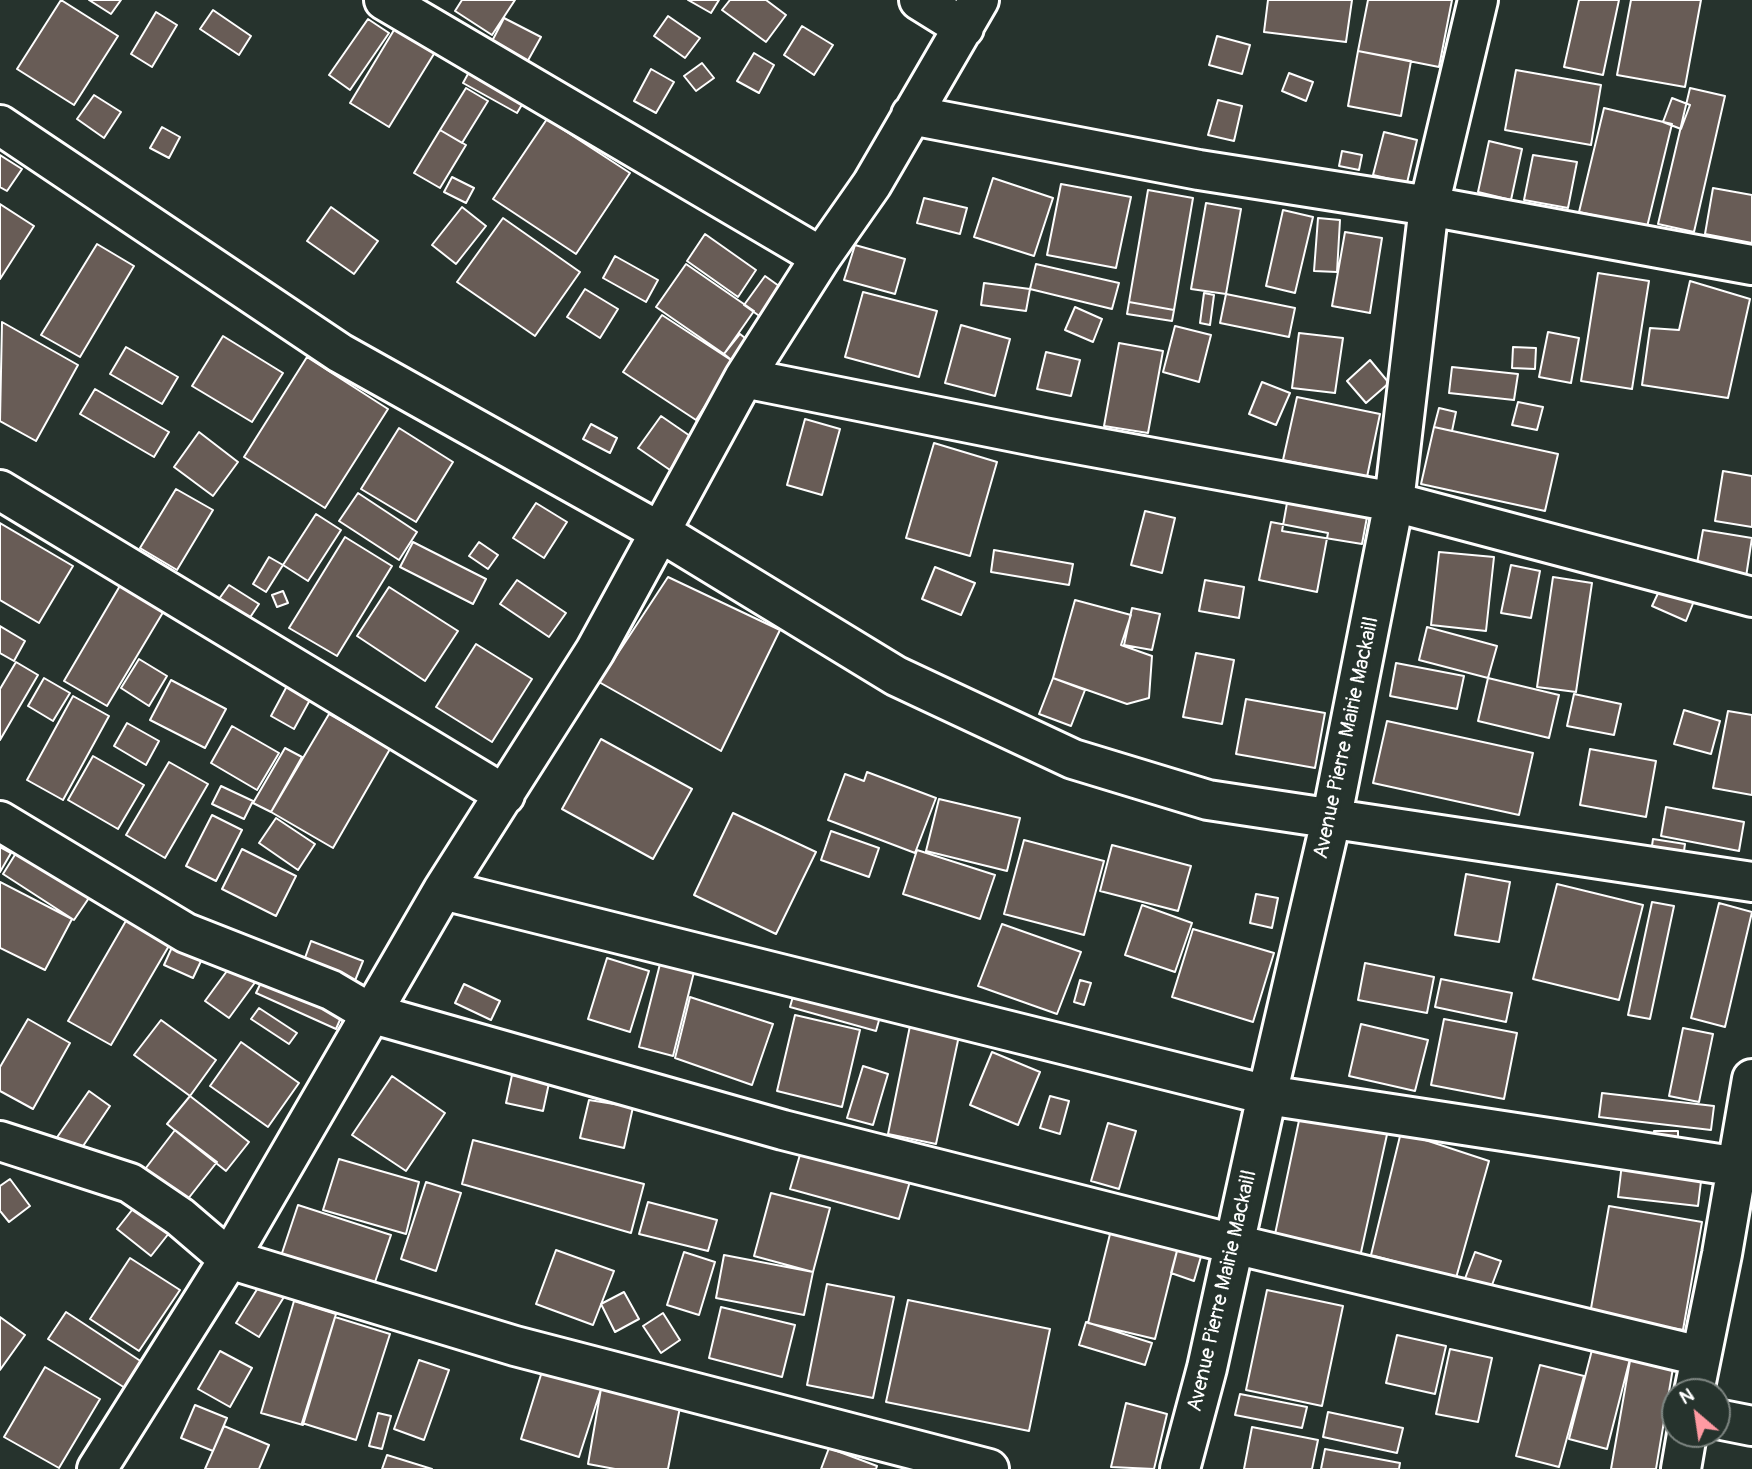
<!DOCTYPE html>
<style>
body{margin:0}
#map{position:relative;width:1752px;height:1469px;overflow:hidden;background:#26332d;font-family:Pangolin,sans-serif}
canvas{display:block}
.north{position:absolute;left:1661px;top:1378px;width:70px;height:70px;box-sizing:border-box;background:#26332d;border:2px solid #7d8581;border-radius:50%;rotate:331deg;font-size:19px;font-weight:700;line-height:28px;text-align:center;color:#fff}
.north::after{content:'';display:block;margin:auto;width:24px;height:32px;background:#ff9aa2;clip-path:polygon(50% 0,100% 100%,50% 72%,0 100%)}
</style>
<div id="map">
<canvas width="1752" height="1469"></canvas>
<div class="north">N</div>
</div>
<script>
const ctx = document.querySelector('canvas').getContext('2d');
ctx.lineJoin = 'round';
function fillPath(path, color) {
  ctx.fillStyle = color;
  ctx.fill(path, 'evenodd');
}
function stroke(path, color, width, dash) {
  ctx.strokeStyle = color;
  ctx.lineWidth = width;
  ctx.lineCap = dash ? 'butt' : 'round';
  ctx.setLineDash(dash || []);
  ctx.stroke(path);
}
function label(font, color, halo, rows, align = 'center') {
  ctx.font = font + ' Pangolin,sans-serif';
  ctx.lineWidth = 6;
  ctx.setLineDash([]);
  ctx.textBaseline = 'middle';
  ctx.strokeStyle = halo;
  ctx.fillStyle = color;
  for (const [text, x, y, turn = 0] of rows) {
    ctx.save();
    ctx.translate(x, y);
    ctx.rotate((+turn || 0) * Math.PI / 180);
    ctx.textAlign = isNaN(turn) ? turn : align;
    if (halo) ctx.strokeText(text, 0, 0);
    ctx.fillText(text, 0, 0);
    ctx.restore();
  }
}
const building = new Path2D(`
 M 61,0 L 118,36 L 74,105 L 17,69 Z
 M 89,0 L 121,0 L 111,14 Z
 M 462,0 L 515,0 L 492,35 L 455,11 Z
 M 688,0 L 719,0 L 711,13 Z
 M 730,0 L 766,0 L 786,15 L 766,42 L 722,10 Z
 M 1268,0 L 1352,0 L 1346,42 L 1264,32 Z
 M 1368,0 L 1452,0 L 1439,67 L 1358,51 Z
 M 1579,0 L 1619,0 L 1603,75 L 1564,67 Z
 M 1631,0 L 1701,0 L 1685,87 L 1617,75 Z
 M 213,10 L 251,36 L 239,55 L 200,29 Z
 M 156,12 L 177,25 L 152,67 L 131,54 Z
 M 668,16 L 700,38 L 685,58 L 654,36 Z
 M 504,18 L 541,37 L 526,64 L 490,45 Z
 M 368,19 L 389,33 L 350,90 L 329,75 Z
 M 397,25 L 437,49 L 389,127 L 350,103 Z
 M 802,26 L 833,45 L 814,75 L 784,55 Z
 M 1217,36 L 1250,45 L 1242,74 L 1209,65 Z
 M 1358,51 L 1411,61 L 1401,116 L 1348,106 Z
 M 754,53 L 774,65 L 759,93 L 737,81 Z
 M 474,63 L 529,93 L 517,113 L 463,83 Z
 M 702,63 L 714,78 L 696,91 L 684,76 Z
 M 651,69 L 674,82 L 656,113 L 634,101 Z
 M 1516,70 L 1601,85 L 1591,145 L 1505,130 Z
 M 1289,73 L 1313,82 L 1306,101 L 1282,91 Z
 M 466,88 L 488,101 L 462,143 L 440,130 Z
 M 1690,88 L 1725,96 L 1694,232 L 1658,224 Z
 M 94,95 L 121,112 L 104,138 L 77,119 Z
 M 1672,98 L 1690,105 L 1681,129 L 1663,122 Z
 M 1218,100 L 1242,106 L 1234,141 L 1208,135 Z
 M 1604,108 L 1672,124 L 1647,227 L 1579,212 Z
 M 547,119 L 630,173 L 576,254 L 493,199 Z
 M 162,127 L 180,137 L 169,158 L 150,148 Z
 M 440,130 L 466,145 L 440,188 L 414,173 Z
 M 1384,132 L 1417,140 L 1407,183 L 1373,175 Z
 M 1489,141 L 1522,149 L 1511,200 L 1478,192 Z
 M 1342,151 L 1362,155 L 1359,170 L 1339,166 Z
 M 0,155 L 22,169 L 7,191 L 0,187 Z
 M 1533,155 L 1577,162 L 1568,208 L 1524,200 Z
 M 452,177 L 474,188 L 466,203 L 444,192 Z
 M 993,178 L 1053,198 L 1034,256 L 974,237 Z
 M 1061,184 L 1131,197 L 1116,268 L 1047,255 Z
 M 1713,188 L 1752,195 L 1752,243 L 1705,234 Z
 M 1148,190 L 1193,198 L 1174,310 L 1129,302 Z
 M 924,198 L 967,208 L 960,234 L 917,223 Z
 M 1206,203 L 1241,209 L 1226,294 L 1191,289 Z
 M 0,204 L 34,226 L 0,279 Z
 M 331,207 L 378,241 L 354,274 L 307,241 Z
 M 462,207 L 486,226 L 456,264 L 432,245 Z
 M 1283,210 L 1313,217 L 1295,293 L 1266,286 Z
 M 503,218 L 580,272 L 535,336 L 457,282 Z
 M 1318,218 L 1340,220 L 1337,272 L 1314,271 Z
 M 1345,232 L 1382,238 L 1370,313 L 1332,306 Z
 M 705,234 L 756,270 L 738,297 L 687,261 Z
 M 97,244 L 134,266 L 80,357 L 41,335 Z
 M 855,245 L 905,259 L 895,294 L 844,280 Z
 M 615,256 L 658,280 L 646,302 L 603,278 Z
 M 686,264 L 754,311 L 724,354 L 656,307 Z
 M 1036,264 L 1119,283 L 1112,309 L 1030,289 Z
 M 1598,273 L 1649,281 L 1632,389 L 1581,381 Z
 M 765,276 L 786,291 L 765,320 L 744,305 Z
 M 1690,281 L 1750,299 L 1728,398 L 1642,385 L 1650,328 L 1679,330 Z
 M 984,283 L 1030,289 L 1026,311 L 981,305 Z
 M 585,289 L 618,309 L 600,338 L 567,317 Z
 M 863,292 L 937,311 L 919,377 L 845,357 Z
 M 1204,293 L 1214,295 L 1210,325 L 1200,323 Z
 M 1226,294 L 1295,308 L 1289,337 L 1220,323 Z
 M 1129,302 L 1174,310 L 1172,321 L 1127,314 Z
 M 1075,307 L 1102,319 L 1093,342 L 1065,330 Z
 M 662,315 L 734,362 L 696,420 L 623,372 Z
 M 2,322 L 78,365 L 36,441 L 0,421 Z
 M 961,325 L 1010,339 L 995,396 L 945,383 Z
 M 1175,326 L 1211,335 L 1199,382 L 1163,372 Z
 M 1548,332 L 1579,338 L 1571,383 L 1539,377 Z
 M 1299,333 L 1343,338 L 1335,393 L 1292,388 Z
 M 740,334 L 750,342 L 734,362 L 724,354 Z
 M 223,336 L 283,373 L 252,422 L 192,386 Z
 M 1119,343 L 1163,351 L 1148,433 L 1104,426 Z
 M 126,347 L 178,377 L 162,404 L 110,374 Z
 M 1513,347 L 1536,348 L 1535,369 L 1512,368 Z
 M 1046,352 L 1080,360 L 1071,396 L 1037,389 Z
 M 307,357 L 388,409 L 325,508 L 244,457 Z
 M 1370,360 L 1389,383 L 1366,403 L 1347,381 Z
 M 1452,367 L 1518,374 L 1514,400 L 1449,393 Z
 M 1262,382 L 1290,393 L 1276,425 L 1249,414 Z
 M 95,389 L 169,432 L 154,457 L 80,414 Z
 M 1297,397 L 1380,414 L 1367,477 L 1283,460 Z
 M 1518,402 L 1543,407 L 1537,430 L 1512,425 Z
 M 1439,408 L 1456,412 L 1452,431 L 1434,427 Z
 M 661,416 L 693,438 L 670,470 L 638,448 Z
 M 805,419 L 840,429 L 822,495 L 787,485 Z
 M 591,424 L 617,438 L 610,453 L 583,439 Z
 M 1434,427 L 1558,454 L 1545,511 L 1421,484 Z
 M 399,428 L 453,462 L 416,522 L 361,489 Z
 M 199,432 L 238,462 L 213,496 L 174,467 Z
 M 934,443 L 997,462 L 970,556 L 906,538 Z
 M 1723,471 L 1752,476 L 1752,527 L 1715,521 Z
 M 176,489 L 213,510 L 177,570 L 140,548 Z
 M 358,493 L 417,532 L 399,560 L 339,521 Z
 M 536,503 L 567,522 L 544,558 L 513,538 Z
 M 1287,503 L 1367,517 L 1362,544 L 1282,531 Z
 M 1145,511 L 1175,518 L 1162,573 L 1131,565 Z
 M 316,514 L 341,530 L 308,581 L 283,565 Z
 M 1271,522 L 1328,533 L 1317,592 L 1259,580 Z
 M 0,523 L 73,566 L 39,623 L 0,600 Z
 M 1703,530 L 1752,538 L 1746,577 L 1696,569 Z
 M 345,537 L 392,566 L 337,656 L 289,628 Z
 M 413,542 L 486,579 L 473,604 L 400,567 Z
 M 479,542 L 498,555 L 488,569 L 469,556 Z
 M 994,550 L 1073,564 L 1069,585 L 991,572 Z
 M 1439,552 L 1494,557 L 1486,631 L 1431,625 Z
 M 269,557 L 283,565 L 266,592 L 253,584 Z
 M 1511,565 L 1540,571 L 1531,618 L 1501,613 Z
 M 935,567 L 975,583 L 961,615 L 922,599 Z
 M 668,577 L 780,630 L 721,751 L 599,682 Z
 M 1553,577 L 1592,583 L 1576,692 L 1537,687 Z
 M 517,580 L 566,613 L 549,637 L 500,604 Z
 M 1205,580 L 1244,587 L 1239,618 L 1199,611 Z
 M 121,584 L 165,609 L 107,706 L 64,681 Z
 M 229,585 L 259,604 L 249,619 L 219,599 Z
 M 389,587 L 458,631 L 425,681 L 357,636 Z
 M 1661,587 L 1694,601 L 1686,621 L 1652,606 Z
 M 283,591 L 288,603 L 277,607 L 272,595 Z
 M 1075,600 L 1131,615 L 1121,645 L 1152,656 L 1149,698 L 1127,704 L 1053,678 Z
 M 1132,608 L 1160,614 L 1152,650 L 1124,645 Z
 M 0,626 L 25,641 L 14,661 L 0,653 Z
 M 1427,627 L 1497,646 L 1488,678 L 1419,660 Z
 M 476,644 L 532,679 L 492,742 L 436,707 Z
 M 1196,653 L 1234,660 L 1222,724 L 1183,717 Z
 M 139,659 L 167,676 L 149,706 L 121,688 Z
 M 16,662 L 38,675 L 0,740 L 0,689 Z
 M 1396,663 L 1464,676 L 1457,709 L 1390,696 Z
 M 44,678 L 70,693 L 53,721 L 28,706 Z
 M 1053,678 L 1085,690 L 1071,726 L 1039,714 Z
 M 1488,678 L 1559,695 L 1549,738 L 1478,721 Z
 M 171,680 L 226,709 L 205,748 L 150,720 Z
 M 287,686 L 311,698 L 294,729 L 271,716 Z
 M 1574,694 L 1621,704 L 1614,735 L 1567,726 Z
 M 73,696 L 109,716 L 63,800 L 27,780 Z
 M 1246,699 L 1325,713 L 1315,768 L 1236,754 Z
 M 1684,710 L 1720,721 L 1711,754 L 1674,744 Z
 M 1728,711 L 1752,715 L 1752,795 L 1713,788 Z
 M 329,714 L 390,749 L 333,848 L 271,812 Z
 M 1387,721 L 1533,753 L 1519,815 L 1373,783 Z
 M 127,723 L 159,741 L 146,765 L 114,746 Z
 M 232,726 L 279,753 L 257,790 L 211,763 Z
 M 601,739 L 692,789 L 653,859 L 562,809 Z
 M 285,748 L 302,757 L 271,812 L 253,803 Z
 M 1590,749 L 1656,761 L 1646,817 L 1580,805 Z
 M 93,756 L 144,785 L 118,829 L 68,800 Z
 M 169,762 L 208,784 L 165,858 L 126,835 Z
 M 867,772 L 936,798 L 915,853 L 828,820 L 845,774 L 864,781 Z
 M 221,786 L 253,801 L 244,819 L 212,804 Z
 M 939,799 L 1020,818 L 1007,871 L 926,851 Z
 M 1666,807 L 1744,822 L 1739,851 L 1661,836 Z
 M 733,813 L 816,852 L 776,934 L 694,895 Z
 M 212,815 L 242,830 L 216,881 L 186,866 Z
 M 276,818 L 315,844 L 298,870 L 259,843 Z
 M 831,831 L 879,848 L 869,877 L 821,860 Z
 M 1653,839 L 1685,844 L 1682,865 L 1650,859 Z
 M 1024,840 L 1104,861 L 1084,935 L 1004,914 Z
 M 21,845 L 93,892 L 74,920 L 3,874 Z
 M 1112,845 L 1191,866 L 1178,911 L 1100,891 Z
 M 0,847 L 11,853 L 0,872 Z
 M 242,849 L 296,876 L 276,916 L 222,889 Z
 M 917,850 L 995,875 L 980,919 L 903,894 Z
 M 1466,874 L 1510,882 L 1499,942 L 1455,935 Z
 M 0,882 L 72,919 L 45,970 L 0,948 Z
 M 1557,884 L 1643,905 L 1619,1000 L 1533,979 Z
 M 1256,894 L 1278,898 L 1272,928 L 1250,923 Z
 M 1652,902 L 1674,906 L 1650,1019 L 1628,1015 Z
 M 1719,903 L 1752,912 L 1725,1027 L 1691,1018 Z
 M 1142,905 L 1192,923 L 1175,972 L 1125,955 Z
 M 127,919 L 170,944 L 111,1045 L 68,1021 Z
 M 1002,924 L 1081,952 L 1057,1014 L 978,986 Z
 M 1193,929 L 1274,953 L 1253,1022 L 1172,997 Z
 M 311,941 L 363,961 L 352,988 L 301,969 Z
 M 173,945 L 202,959 L 193,978 L 164,965 Z
 M 607,958 L 649,971 L 630,1032 L 588,1019 Z
 M 235,960 L 259,977 L 229,1018 L 205,1001 Z
 M 1365,963 L 1434,977 L 1427,1013 L 1358,1000 Z
 M 660,964 L 694,972 L 673,1056 L 639,1047 Z
 M 267,970 L 346,1006 L 336,1029 L 256,993 Z
 M 1441,979 L 1512,993 L 1506,1022 L 1435,1007 Z
 M 1080,980 L 1091,983 L 1084,1005 L 1074,1002 Z
 M 797,982 L 883,1006 L 876,1031 L 790,1007 Z
 M 464,984 L 500,1001 L 491,1020 L 455,1003 Z
 M 690,997 L 773,1024 L 752,1085 L 675,1058 Z
 M 259,1008 L 297,1033 L 289,1044 L 251,1019 Z
 M 795,1015 L 860,1030 L 842,1107 L 777,1091 Z
 M 28,1019 L 70,1043 L 33,1109 L 0,1091 L 0,1067 Z
 M 1444,1019 L 1517,1033 L 1504,1099 L 1431,1085 Z
 M 161,1020 L 216,1060 L 190,1096 L 134,1055 Z
 M 911,1021 L 960,1031 L 936,1144 L 888,1134 Z
 M 1361,1024 L 1428,1040 L 1415,1091 L 1349,1076 Z
 M 1683,1028 L 1713,1034 L 1699,1102 L 1669,1096 Z
 M 241,1042 L 299,1083 L 268,1127 L 210,1086 Z
 M 992,1052 L 1040,1072 L 1018,1125 L 970,1105 Z
 M 863,1066 L 888,1074 L 873,1125 L 847,1118 Z
 M 512,1075 L 549,1083 L 543,1111 L 506,1103 Z
 M 392,1076 L 445,1113 L 406,1171 L 352,1135 Z
 M 89,1091 L 110,1106 L 73,1161 L 51,1146 Z
 M 1602,1093 L 1714,1106 L 1711,1130 L 1599,1117 Z
 M 190,1096 L 249,1142 L 226,1171 L 167,1124 Z
 M 1050,1096 L 1069,1101 L 1060,1134 L 1040,1128 Z
 M 589,1100 L 633,1107 L 624,1148 L 580,1138 Z
 M 1301,1111 L 1388,1130 L 1360,1257 L 1274,1239 Z
 M 1108,1123 L 1136,1131 L 1119,1189 L 1091,1181 Z
 M 175,1130 L 217,1162 L 180,1209 L 139,1177 Z
 M 1654,1131 L 1678,1131 L 1678,1149 L 1654,1149 Z
 M 1401,1132 L 1489,1161 L 1456,1278 L 1371,1255 Z
 M 473,1140 L 644,1184 L 631,1233 L 462,1184 Z
 M 804,1141 L 913,1171 L 899,1219 L 790,1189 Z
 M 1623,1155 L 1703,1165 L 1698,1206 L 1618,1197 Z
 M 339,1159 L 419,1182 L 406,1234 L 323,1210 Z
 M 10,1179 L 30,1206 L 9,1222 L 0,1211 L 0,1186 Z
 M 426,1182 L 461,1193 L 436,1271 L 401,1259 Z
 M 771,1193 L 830,1208 L 813,1272 L 754,1256 Z
 M 143,1196 L 177,1223 L 151,1256 L 117,1229 Z
 M 648,1202 L 717,1220 L 708,1251 L 639,1234 Z
 M 298,1205 L 391,1235 L 374,1285 L 281,1256 Z
 M 1609,1206 L 1702,1222 L 1683,1330 L 1590,1314 Z
 M 1111,1230 L 1178,1247 L 1155,1339 L 1088,1323 Z
 M 1178,1247 L 1202,1253 L 1194,1281 L 1171,1273 Z
 M 556,1250 L 614,1271 L 593,1325 L 536,1304 Z
 M 684,1252 L 715,1262 L 699,1315 L 667,1305 Z
 M 1475,1252 L 1501,1261 L 1489,1293 L 1463,1284 Z
 M 724,1255 L 813,1272 L 804,1315 L 716,1298 Z
 M 130,1258 L 180,1290 L 139,1351 L 90,1319 Z
 M 261,1283 L 284,1297 L 259,1337 L 236,1323 Z
 M 827,1284 L 894,1297 L 873,1398 L 807,1385 Z
 M 1267,1290 L 1343,1306 L 1322,1406 L 1246,1390 Z
 M 624,1292 L 639,1319 L 615,1332 L 601,1304 Z
 M 908,1300 L 1050,1329 L 1029,1431 L 886,1402 Z
 M 294,1301 L 336,1314 L 303,1425 L 261,1413 Z
 M 721,1307 L 795,1325 L 782,1377 L 709,1358 Z
 M 66,1312 L 142,1362 L 125,1388 L 48,1339 Z
 M 663,1313 L 680,1340 L 661,1353 L 643,1326 Z
 M 0,1317 L 25,1335 L 0,1370 Z
 M 335,1317 L 390,1334 L 356,1440 L 302,1423 Z
 M 1086,1322 L 1152,1343 L 1145,1365 L 1079,1345 Z
 M 1397,1335 L 1446,1346 L 1435,1394 L 1386,1383 Z
 M 1593,1346 L 1631,1355 L 1607,1449 L 1569,1439 Z
 M 1450,1349 L 1492,1358 L 1478,1422 L 1436,1414 Z
 M 220,1351 L 252,1368 L 230,1407 L 198,1389 Z
 M 1631,1355 L 1674,1362 L 1656,1469 L 1611,1469 Z
 M 419,1360 L 449,1370 L 424,1440 L 394,1429 Z
 M 544,1365 L 603,1383 L 579,1457 L 521,1439 Z
 M 1540,1365 L 1584,1376 L 1559,1467 L 1516,1456 Z
 M 45,1367 L 100,1399 L 59,1468 L 4,1437 Z
 M 602,1383 L 682,1397 L 668,1469 L 615,1469 L 588,1464 Z
 M 1240,1394 L 1307,1407 L 1302,1428 L 1235,1415 Z
 M 1126,1403 L 1167,1414 L 1154,1469 L 1111,1467 Z
 M 195,1405 L 227,1418 L 213,1451 L 181,1438 Z
 M 1328,1412 L 1403,1428 L 1397,1453 L 1323,1437 Z
 M 378,1413 L 391,1416 L 382,1449 L 369,1446 Z
 M 224,1426 L 269,1445 L 259,1469 L 205,1469 Z
 M 1252,1427 L 1318,1440 L 1312,1469 L 1244,1469 Z
 M 829,1448 L 877,1466 L 876,1469 L 821,1469 Z
 M 1325,1449 L 1400,1463 L 1399,1469 L 1321,1469 Z
 M 387,1455 L 432,1469 L 382,1469 Z`);
fillPath(building, '#685c56');
stroke(building, '#fff', 2);
const street = new Path2D(`
 M 384,0 L 821,257
 M 919,0 L 964,28
 M 911,115 L 1199,170 L 1429,206 L 1752,265
 M 0,125 L 340,353 L 660,532 L 896,676 L 1073,759 L 1208,800 L 1752,882
 M 744,378 L 1044,438 L 1394,502 L 1752,597
 M 0,490 L 505,795
 M 0,821 L 186,933 L 331,990 L 370,1013 L 783,1130 L 1234,1244 L 1700,1356
 M 443,890 L 1267,1095 L 1752,1169
 M 0,1141 L 130,1183 L 180,1217 L 229,1259 L 515,1346 L 989,1469
 M 1694,1392 L 1722,1254 L 1752,1079
 M 1717,1419 L 1752,1426
 M 97,1469 L 229,1259 L 443,890 L 595,651 L 744,378 L 821,257 L 872,184 L 979,0
 M 1180,1469 L 1207,1368 L 1267,1095 L 1332,816 L 1394,502 L 1429,206 L 1478,0
 M 1681,1469 L 1687,1434`);
stroke(street, '#fff', 44);
stroke(street, '#26332d', 38);
label('21px', '#fff', '#26332d', [
 ["Avenue Pierre Mairie Mackaill",1347,738,-78],
 ["Avenue Pierre Mairie Mackaill",1223,1291,-77]
]);
</script>
